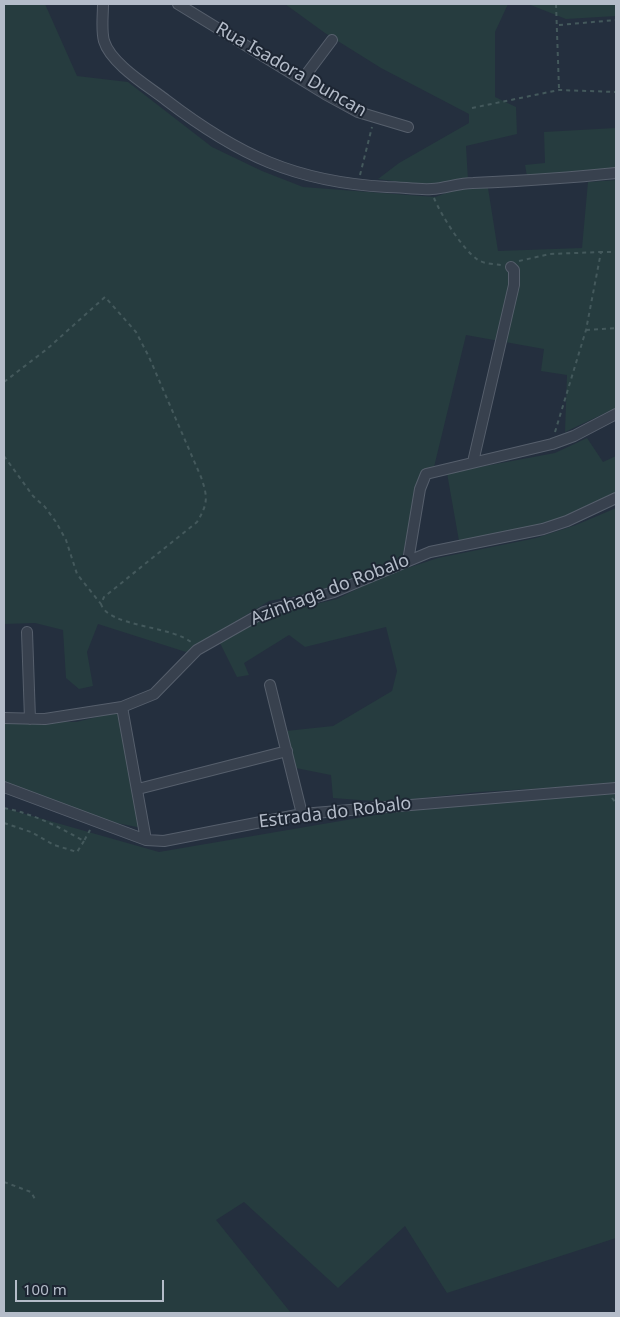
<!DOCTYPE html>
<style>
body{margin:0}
#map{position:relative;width:620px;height:1317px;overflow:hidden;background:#242f3e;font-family:"Noto Sans",sans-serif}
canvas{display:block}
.frame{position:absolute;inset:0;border:5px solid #b4bcc9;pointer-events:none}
.scale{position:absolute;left:15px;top:1280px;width:149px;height:22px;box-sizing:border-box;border:2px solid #b4bcc9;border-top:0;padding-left:6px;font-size:15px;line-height:18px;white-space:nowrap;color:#b4bcc9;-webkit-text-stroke:4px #1d2633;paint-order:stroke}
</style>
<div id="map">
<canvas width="620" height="1317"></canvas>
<div class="frame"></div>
<div class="scale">100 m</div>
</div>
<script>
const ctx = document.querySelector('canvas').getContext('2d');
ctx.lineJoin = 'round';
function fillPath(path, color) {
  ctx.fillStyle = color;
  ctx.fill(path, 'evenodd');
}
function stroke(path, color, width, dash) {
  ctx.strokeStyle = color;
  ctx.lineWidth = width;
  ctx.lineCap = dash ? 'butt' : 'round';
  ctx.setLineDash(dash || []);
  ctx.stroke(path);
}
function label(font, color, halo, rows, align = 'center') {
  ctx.font = font + ' "Noto Sans",sans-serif';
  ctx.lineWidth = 4;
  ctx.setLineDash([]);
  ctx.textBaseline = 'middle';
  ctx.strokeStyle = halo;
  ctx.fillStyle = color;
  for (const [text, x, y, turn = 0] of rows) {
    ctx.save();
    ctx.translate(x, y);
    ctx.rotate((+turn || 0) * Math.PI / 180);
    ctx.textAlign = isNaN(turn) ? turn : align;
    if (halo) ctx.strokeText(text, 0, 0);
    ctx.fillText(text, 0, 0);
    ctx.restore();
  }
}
fillPath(new Path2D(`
 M 4,4 L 45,4 L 77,76 L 128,82 L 212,147 L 262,171 L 303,187 L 435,197 L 463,187 L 488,188 L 498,251 L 582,248 L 588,182 L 616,180 L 616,408 L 565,432 L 567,375 L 541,371 L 544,349 L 466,335 L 434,467 L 412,509 L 402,559 L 329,590 L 269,601 L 186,652 L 98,624 L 87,652 L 93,686 L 79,689 L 66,678 L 63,630 L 35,623 L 4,624 Z
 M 285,4 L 508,4 L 495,32 L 495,97 L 516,107 L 517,134 L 466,146 L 468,180 L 421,185 L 378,179 L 399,163 L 469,123 L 469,114 L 381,68 L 325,33 Z
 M 528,4 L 616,4 L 616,16 L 566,19 Z
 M 616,128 L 616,170 L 527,176 L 525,165 L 545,163 L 544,132 Z
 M 587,438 L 603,462 L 616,456 L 616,492 L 561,518 L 523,529 L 459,541 L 447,473 L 555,453 Z
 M 616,508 L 616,784 L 478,792 L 386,802 L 333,798 L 331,775 L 296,768 L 286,731 L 333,726 L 392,691 L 397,671 L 386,627 L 305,647 L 289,635 L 244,663 L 249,675 L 237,677 L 219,641 L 265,616 L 337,599 L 383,576 L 438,558 L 536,538 L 576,525 Z
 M 118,712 L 142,828 L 101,820 L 4,782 L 4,722 L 76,722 Z
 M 616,785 L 616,1238 L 447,1293 L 405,1226 L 338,1288 L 244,1202 L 216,1220 L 291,1313 L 4,1313 L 4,808 L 159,852 L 405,810 Z`), '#263c3f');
const minor = new Path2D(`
 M 103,4 C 103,16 101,30 104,41 C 111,64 148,86 166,100 C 238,155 295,182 387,187 C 402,187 417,190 432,189 C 446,188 459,183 473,183 C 521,181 569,178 616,173
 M 178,4 L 325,94 L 358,112 L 408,127
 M 302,80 L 332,40
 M 473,462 L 514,285 L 514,270 L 511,267
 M 408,561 L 420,489 L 426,474 L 552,444 L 574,436 L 616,414
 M 27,632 L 30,719
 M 270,685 L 302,814
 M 122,707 L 146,840
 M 4,718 L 45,719 L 122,707 L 154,694 L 197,650 L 264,612 L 334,592 L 430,552 L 543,529 L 567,521 L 616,498
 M 4,787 L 146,840 L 164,841 L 302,814 L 616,788
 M 138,789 L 287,751`);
stroke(minor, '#565f6c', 12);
stroke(new Path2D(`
 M 556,4 L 559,89
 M 559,25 L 616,20
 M 472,108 L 559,90 L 616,92
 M 360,175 L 372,127
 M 434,198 C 441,215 463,250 478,260 C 485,264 494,264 501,265
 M 519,261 L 550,254 L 601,252
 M 586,330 L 616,328
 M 4,382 L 47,349 L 105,297 L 136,332 L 149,357 L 201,477 C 208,497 208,504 197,522 L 104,597 L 101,604 C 108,627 174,626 192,643
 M 555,432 L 586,330 L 601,252 L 616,252
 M 4,456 L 33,496 L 45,507 L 56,522 L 66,540 L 77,574 L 101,604
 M 612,798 L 616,803
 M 4,808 C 34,814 57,826 84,841 L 90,830
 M 4,823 L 31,832 L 54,845 L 77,852 L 84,841
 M 4,1182 L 31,1192 L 36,1201`), '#44595c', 2, [4, 4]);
stroke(minor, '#38414e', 10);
label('18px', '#b4bcc9', '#1d2633', [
 ["Rua Isadora Duncan",291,70,30],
 ["Azinhaga do Robalo",330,590,-21],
 ["Estrada do Robalo",335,813,-7]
]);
</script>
